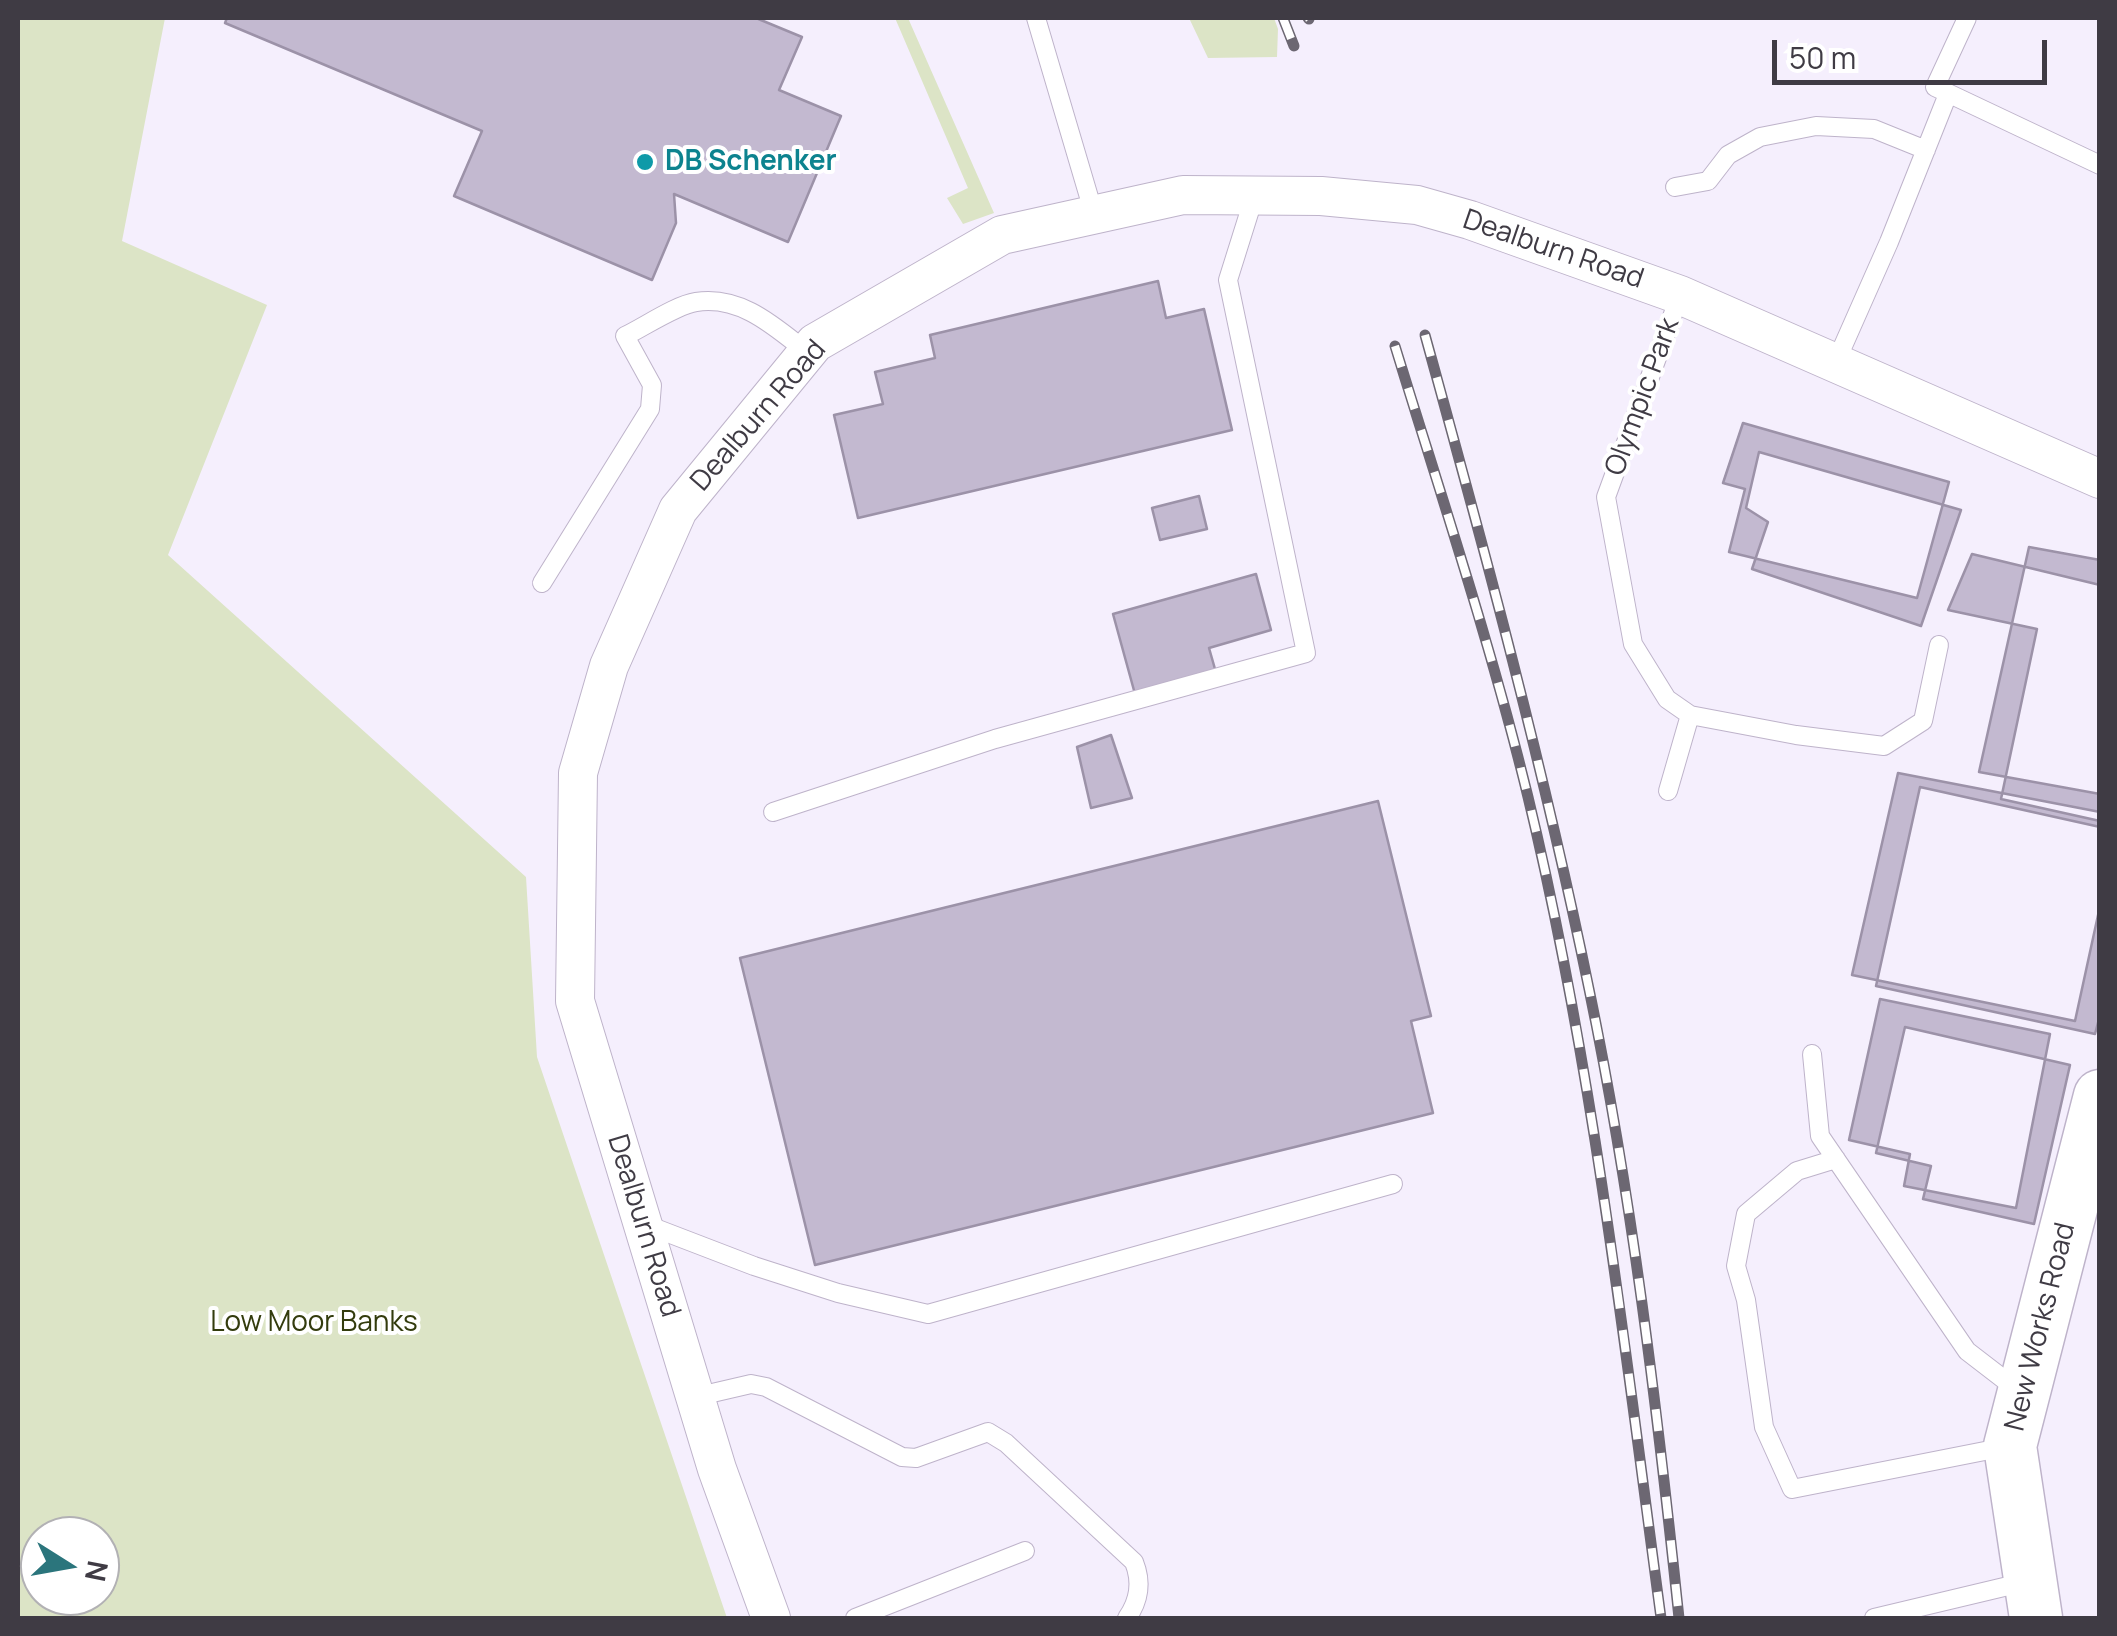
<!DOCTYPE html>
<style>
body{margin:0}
#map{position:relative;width:2117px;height:1636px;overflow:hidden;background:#f5effd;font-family:Manrope,sans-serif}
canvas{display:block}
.frame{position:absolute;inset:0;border:20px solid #3f3b44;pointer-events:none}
.north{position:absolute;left:20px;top:1516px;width:100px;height:100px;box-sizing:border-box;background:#fff;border:2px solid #b2b1b4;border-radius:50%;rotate:101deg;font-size:28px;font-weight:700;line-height:40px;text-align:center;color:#3f3b44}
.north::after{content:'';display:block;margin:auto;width:35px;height:45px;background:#2b757c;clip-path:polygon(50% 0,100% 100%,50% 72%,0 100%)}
.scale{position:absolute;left:1772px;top:40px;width:275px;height:45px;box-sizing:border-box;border:5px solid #3f3b44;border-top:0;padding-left:12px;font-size:30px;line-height:35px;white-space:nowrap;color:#3f3b44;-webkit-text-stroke:8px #fff;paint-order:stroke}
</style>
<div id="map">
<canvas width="2117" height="1636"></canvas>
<div class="frame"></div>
<div class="north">N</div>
<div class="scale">50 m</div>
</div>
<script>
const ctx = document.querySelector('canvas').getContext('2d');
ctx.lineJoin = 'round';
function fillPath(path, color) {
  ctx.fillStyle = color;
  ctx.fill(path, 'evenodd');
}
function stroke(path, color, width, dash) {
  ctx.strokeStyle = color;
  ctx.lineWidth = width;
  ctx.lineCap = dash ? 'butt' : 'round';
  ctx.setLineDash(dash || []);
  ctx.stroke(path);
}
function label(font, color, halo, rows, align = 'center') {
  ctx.font = font + ' Manrope,sans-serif';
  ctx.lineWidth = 8;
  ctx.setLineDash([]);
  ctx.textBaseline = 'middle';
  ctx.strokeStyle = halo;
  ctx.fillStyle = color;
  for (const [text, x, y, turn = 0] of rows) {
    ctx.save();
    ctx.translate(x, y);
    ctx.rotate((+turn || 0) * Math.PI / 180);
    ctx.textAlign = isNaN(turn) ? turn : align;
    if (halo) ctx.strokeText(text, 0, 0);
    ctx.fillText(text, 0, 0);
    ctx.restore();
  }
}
fillPath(new Path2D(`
 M 18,18 L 165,18 L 122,241 L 267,305 L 168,555 L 526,877 L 537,1057 L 727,1618 L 18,1618 ZM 40,1536 L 100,1536 L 100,1596 L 40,1596 Z
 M 895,18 L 908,18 L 994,213 L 963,224 L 947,198 L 968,188 Z
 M 1189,18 L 1274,18 L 1278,29 L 1277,57 L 1208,58 Z`), '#dce4c6');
const building = new Path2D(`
 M 227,18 L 756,18 L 802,37 L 779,90 L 841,116 L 788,242 L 674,194 L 676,223 L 652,280 L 454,196 L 482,131 L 225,23 Z
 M 1158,281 L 1166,318 L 1204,309 L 1232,430 L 858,518 L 834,415 L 883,404 L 875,372 L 935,358 L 930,335 Z
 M 1743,423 L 1949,482 L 1917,598 L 1729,552 L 1745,489 L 1723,483 Z
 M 1759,452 L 1961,510 L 1921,626 L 1752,569 L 1768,522 L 1746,508 Z
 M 1199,496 L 1207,529 L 1160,540 L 1152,508 Z
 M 2029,547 L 2100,560 L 2100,794 L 1979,772 Z
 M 1972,554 L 2100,585 L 2100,821 L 2001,799 L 2037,629 L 1948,610 Z
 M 1256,574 L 1271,630 L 1209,648 L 1219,683 L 1138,705 L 1113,614 Z
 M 1111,735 L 1132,798 L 1091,808 L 1077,747 Z
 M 1898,773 L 2100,812 L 2100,906 L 2075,1021 L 1852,975 Z
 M 1920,787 L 2100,827 L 2100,1015 L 2095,1034 L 1876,986 Z
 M 1378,801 L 1431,1016 L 1411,1021 L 1433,1113 L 815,1265 L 740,958 Z
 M 1880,999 L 2050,1034 L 2016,1208 L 1904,1186 L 1910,1154 L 1849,1140 Z
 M 1905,1027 L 2070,1065 L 2034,1224 L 1923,1199 L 1931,1166 L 1876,1153 Z`);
fillPath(building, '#c3b9d0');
stroke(building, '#9c92a8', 2.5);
const lane = new Path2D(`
 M 1036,18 L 1094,214
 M 1967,18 L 1935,87 L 2100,165
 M 1675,187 L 1708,181 L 1728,155 L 1760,137 L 1816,126 L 1874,129 L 1926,150
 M 1680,295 L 1606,497 L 1633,644 L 1667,699 L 1690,715
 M 1835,364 L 1889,242 L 1948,94
 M 542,583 L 650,409 L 652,385 L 625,336 C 644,327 676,305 696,302 C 741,295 775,327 807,352
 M 1668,791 L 1690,715 L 1796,735 L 1884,746 L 1923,721 L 1939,645
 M 773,812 L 995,739 L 1306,653 L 1228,280 L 1255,194
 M 1812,1054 L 1820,1136 L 1967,1351 L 2019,1391
 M 1836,1159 L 1797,1171 L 1746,1214 L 1736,1266 L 1746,1300 L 1764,1427 L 1792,1489 L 2005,1447
 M 642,1223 L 754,1266 L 838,1293 L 928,1314 L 1393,1184
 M 695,1397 L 751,1384 L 766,1387 L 902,1457 L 916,1458 L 988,1432 L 1006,1443 L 1134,1562 C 1142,1582 1139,1601 1127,1618
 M 855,1618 L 1025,1551
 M 1874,1618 L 2025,1582`);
const street = new Path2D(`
 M 771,1618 L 717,1469 L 575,1001 L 578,773 L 609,666 L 678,510 L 815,343 L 1002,235 L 1183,195 L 1321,196 L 1417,205 L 1470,220 L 1680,295 L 2100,479`);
const secondary = new Path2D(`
 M 2036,1618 L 2010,1446 L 2100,1096`);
stroke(lane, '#beb3ca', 20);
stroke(street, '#beb3ca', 40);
stroke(secondary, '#beb3ca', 55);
stroke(lane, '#fff', 18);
stroke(street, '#fff', 38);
stroke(secondary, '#fff', 52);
const rail = new Path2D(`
 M 1283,18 L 1294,46
 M 1308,18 L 1309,19
 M 1425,335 C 1485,552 1544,769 1589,989 C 1632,1197 1657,1408 1679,1618
 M 1395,346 C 1441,496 1491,645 1528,797 C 1593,1066 1624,1344 1661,1618`);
stroke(rail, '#6c6772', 11);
stroke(rail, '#fff', 8, [22]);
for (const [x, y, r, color] of [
 [645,162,10,"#0f9aa8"]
]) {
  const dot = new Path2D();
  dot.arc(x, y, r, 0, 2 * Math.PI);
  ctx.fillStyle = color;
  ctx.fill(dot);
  stroke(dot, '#fff', 4);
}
label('bold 28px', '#0d838f', '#fff', [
 ["DB Schenker",665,162]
], 'left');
label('28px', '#3f3b44', '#fff', [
 ["Dealburn Road",1553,250,19],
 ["Olympic Park",1643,397,-70],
 ["Dealburn Road",759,416,-49],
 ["Dealburn Road",643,1226,73],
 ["New Works Road",2041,1327,-76]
]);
label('28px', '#333c0d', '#fff', [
 ["Low Moor Banks",314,1323]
]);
</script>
